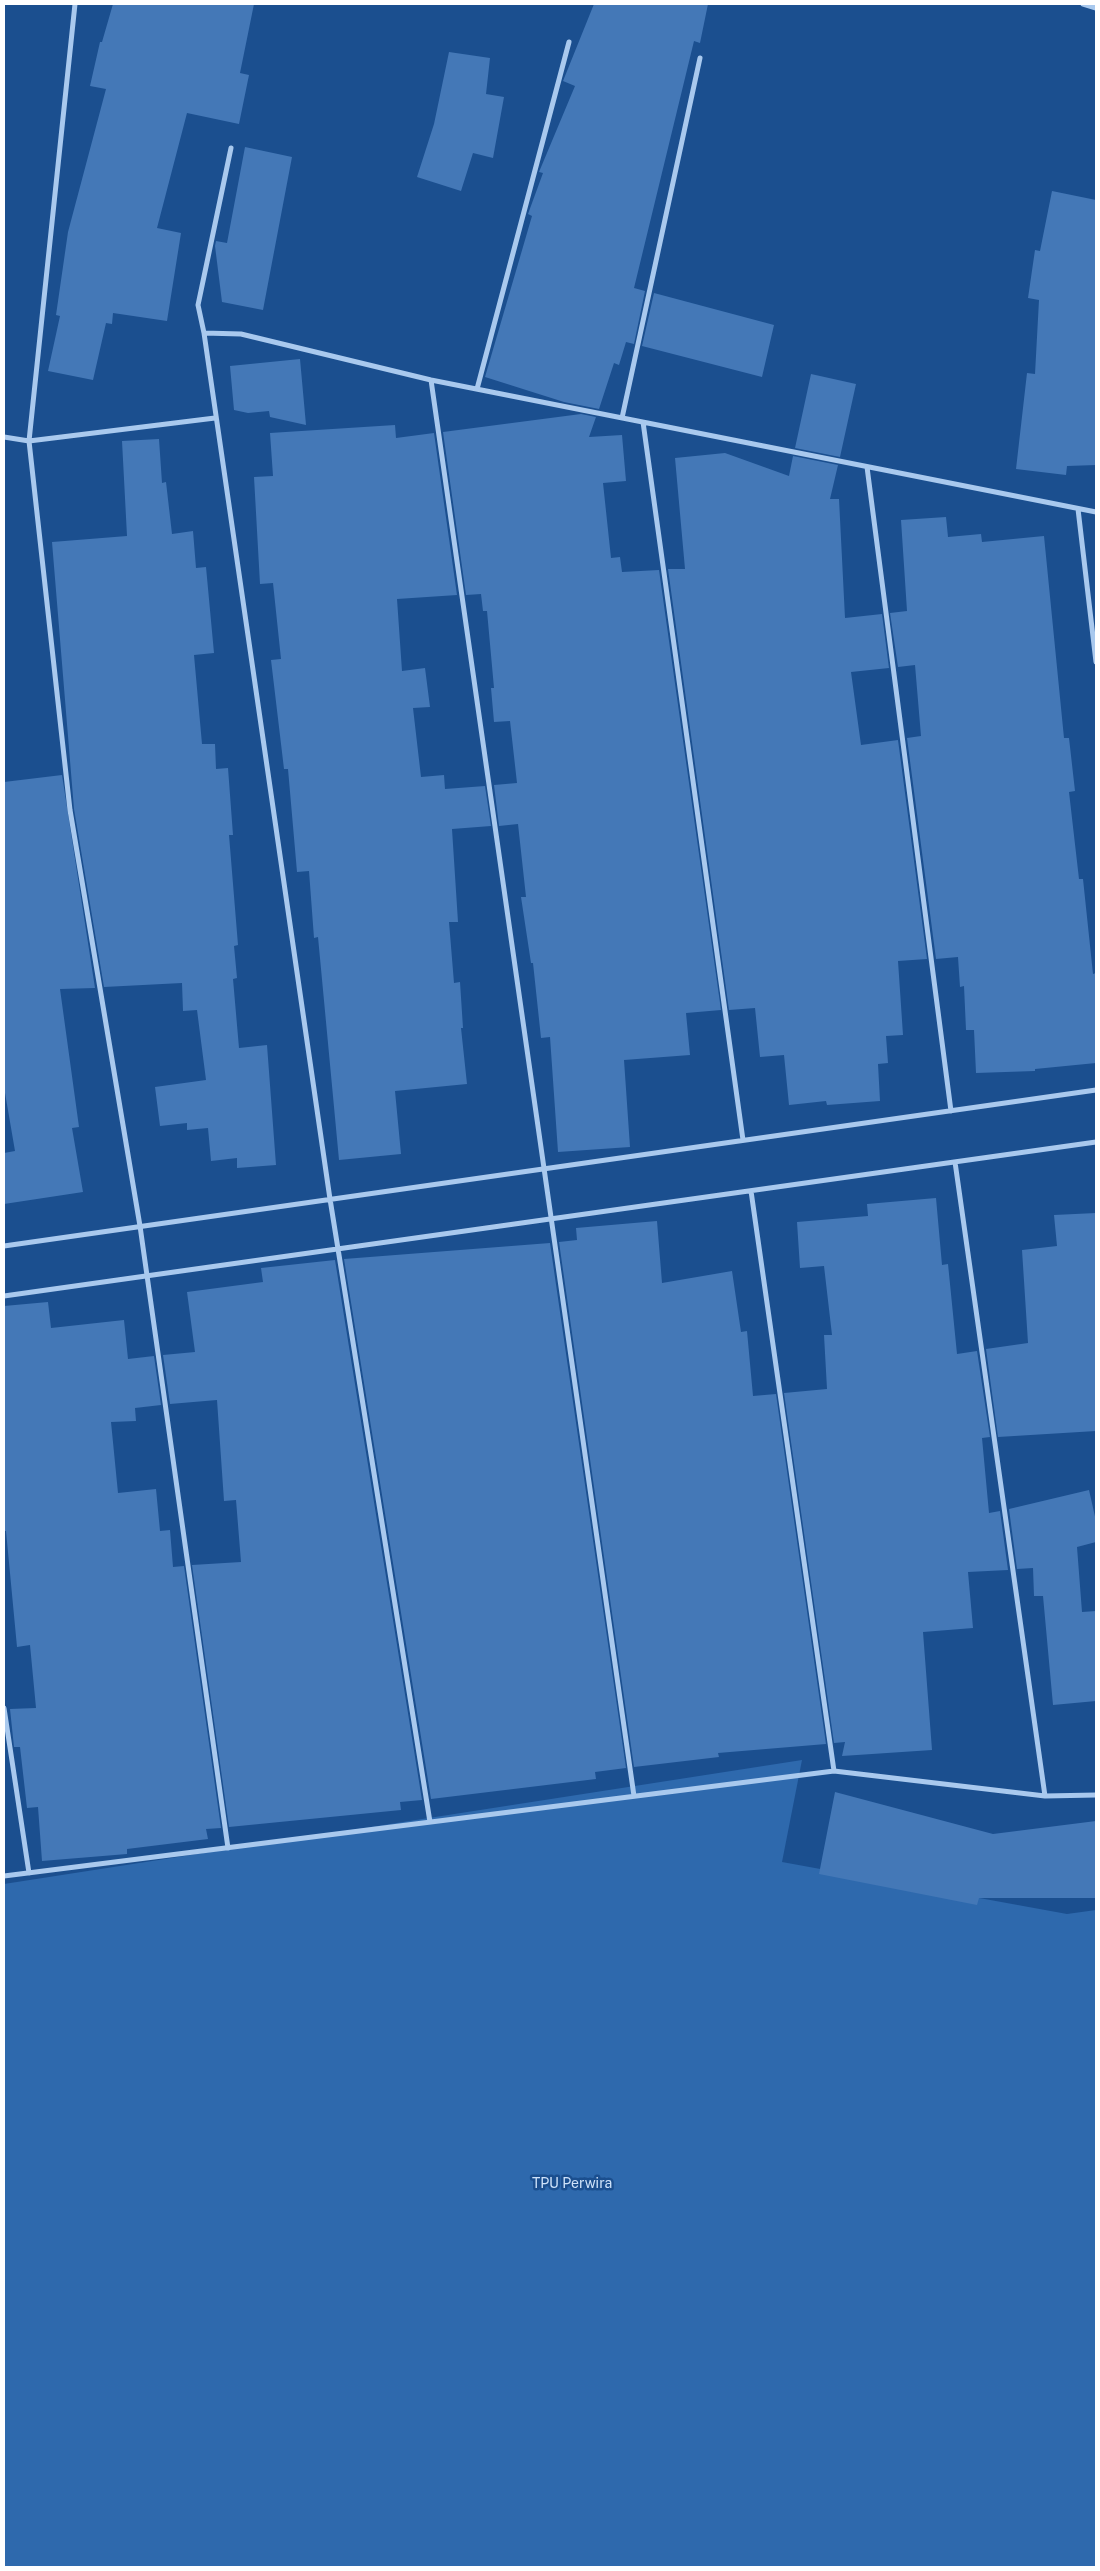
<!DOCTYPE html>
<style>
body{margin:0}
#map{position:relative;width:1100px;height:2571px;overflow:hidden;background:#1b4f8f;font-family:"Public Sans",sans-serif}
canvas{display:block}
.frame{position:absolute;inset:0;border:5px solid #fff;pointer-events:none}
</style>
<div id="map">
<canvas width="1100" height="2571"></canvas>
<div class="frame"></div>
</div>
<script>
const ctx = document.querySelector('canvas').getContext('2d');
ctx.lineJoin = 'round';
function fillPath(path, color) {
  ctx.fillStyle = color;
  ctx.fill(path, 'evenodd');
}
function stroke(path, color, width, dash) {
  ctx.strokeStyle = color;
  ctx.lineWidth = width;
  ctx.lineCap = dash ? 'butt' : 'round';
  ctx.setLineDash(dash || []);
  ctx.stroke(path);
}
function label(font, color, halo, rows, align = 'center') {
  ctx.font = font + ' "Public Sans",sans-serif';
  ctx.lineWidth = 5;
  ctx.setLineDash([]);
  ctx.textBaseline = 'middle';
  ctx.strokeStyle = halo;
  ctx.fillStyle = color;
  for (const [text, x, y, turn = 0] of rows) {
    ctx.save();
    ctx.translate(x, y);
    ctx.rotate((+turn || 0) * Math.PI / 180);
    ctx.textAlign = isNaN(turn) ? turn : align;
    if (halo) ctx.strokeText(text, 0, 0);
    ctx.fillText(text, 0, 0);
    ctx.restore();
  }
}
fillPath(new Path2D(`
 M 802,1760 L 782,1862 L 1067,1914 L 1096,1910 L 1096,2567 L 4,2567 L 4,1884 Z`), '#2e69ad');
fillPath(new Path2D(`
 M 113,4 L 254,4 L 240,73 L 249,75 L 239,124 L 187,113 L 157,228 L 181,233 L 167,321 L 113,313 L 112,324 L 106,323 L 93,380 L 48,371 L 60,316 L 56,315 L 68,232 L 106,89 L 90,86 L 100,42 L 102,42 Z
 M 594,4 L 708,4 L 700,43 L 694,41 L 634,288 L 645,291 L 634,344 L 626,342 L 619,365 L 614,363 L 599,409 L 564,402 L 485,377 L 532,216 L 528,214 L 543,173 L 539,172 L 575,86 L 563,81 Z
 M 449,52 L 490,58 L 486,94 L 504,97 L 493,158 L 473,153 L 461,191 L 417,177 L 434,124 Z
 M 245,147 L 292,157 L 263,310 L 222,302 L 215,246 L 216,241 L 227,243 Z
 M 1052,191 L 1096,200 L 1096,465 L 1067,466 L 1066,475 L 1016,469 L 1027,373 L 1035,374 L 1039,300 L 1028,298 L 1035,250 L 1040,251 Z
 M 654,293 L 774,325 L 762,377 L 642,346 Z
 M 300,359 L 306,425 L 270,417 L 269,411 L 248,413 L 234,410 L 230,366 Z
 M 811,374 L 856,384 L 840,457 L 795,448 Z
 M 581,414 L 596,417 L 589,437 L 622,435 L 626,481 L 603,483 L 611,558 L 620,557 L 622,572 L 659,570 L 721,1010 L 686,1013 L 690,1055 L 624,1060 L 630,1147 L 558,1152 L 550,1037 L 541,1038 L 533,963 L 531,963 L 521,897 L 526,897 L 518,824 L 499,826 L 494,785 L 517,783 L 510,721 L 494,722 L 491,688 L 494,688 L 487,611 L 483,611 L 481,594 L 466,595 L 443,432 Z
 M 395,425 L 396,438 L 434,433 L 457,595 L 397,599 L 402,671 L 425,668 L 430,707 L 413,708 L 421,777 L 444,775 L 445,789 L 485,786 L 491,826 L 452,829 L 458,922 L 449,922 L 454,983 L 460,982 L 463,1028 L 461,1028 L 467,1084 L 395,1091 L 401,1154 L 339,1160 L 318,937 L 314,938 L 309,871 L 297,872 L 288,769 L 284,769 L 271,660 L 281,659 L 273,583 L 260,584 L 254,477 L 273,476 L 270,433 Z
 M 159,439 L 162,483 L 166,482 L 172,534 L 193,531 L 196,568 L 206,567 L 214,653 L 194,655 L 202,744 L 215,744 L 216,769 L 228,768 L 233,835 L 229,835 L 238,945 L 234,946 L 237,978 L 233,979 L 239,1048 L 267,1045 L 276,1165 L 237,1168 L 237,1158 L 211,1161 L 208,1128 L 187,1130 L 187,1123 L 160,1126 L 155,1087 L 206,1080 L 197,1010 L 183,1011 L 182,983 L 104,987 L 74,809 L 52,542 L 127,536 L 122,441 Z
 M 725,453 L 789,476 L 793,456 L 838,465 L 830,499 L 839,499 L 845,618 L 882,614 L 889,668 L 851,672 L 861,745 L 898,740 L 927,959 L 898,961 L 903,1035 L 886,1036 L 888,1063 L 878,1064 L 880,1101 L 827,1105 L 826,1101 L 789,1105 L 784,1055 L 760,1057 L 755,1008 L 729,1010 L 668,569 L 685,569 L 675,458 Z
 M 946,517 L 948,537 L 981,534 L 982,542 L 1044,536 L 1064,738 L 1069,738 L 1075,791 L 1069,792 L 1079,879 L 1083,879 L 1093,974 L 1096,973 L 1096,1063 L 1035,1069 L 1035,1071 L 976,1073 L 974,1030 L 966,1030 L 964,986 L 960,987 L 958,957 L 936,959 L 907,738 L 921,736 L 915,665 L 898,667 L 890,613 L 907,611 L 901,520 Z
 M 62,775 L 95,988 L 60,989 L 79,1127 L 72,1128 L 83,1192 L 4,1204 L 4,1153 L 15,1151 L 4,1087 L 4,782 Z
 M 936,1198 L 942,1265 L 948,1264 L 957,1354 L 977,1351 L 990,1437 L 982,1438 L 989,1513 L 1000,1511 L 1008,1570 L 968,1572 L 973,1628 L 923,1632 L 932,1750 L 842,1756 L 845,1742 L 834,1743 L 784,1393 L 827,1389 L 824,1335 L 832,1335 L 824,1266 L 800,1268 L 797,1222 L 868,1216 L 867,1204 Z
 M 1096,1213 L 1096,1431 L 998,1437 L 986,1349 L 1028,1343 L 1022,1250 L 1057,1246 L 1054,1215 Z
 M 657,1221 L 662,1283 L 732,1271 L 741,1332 L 747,1331 L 753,1396 L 776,1394 L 826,1744 L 718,1753 L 719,1757 L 634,1767 L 559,1242 L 577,1240 L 576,1228 Z
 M 550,1243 L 626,1768 L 595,1772 L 596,1779 L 431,1799 L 344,1259 Z
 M 335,1260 L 422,1800 L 400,1802 L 401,1810 L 229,1827 L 192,1565 L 241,1562 L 236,1500 L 224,1501 L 217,1400 L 170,1404 L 163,1355 L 195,1352 L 187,1292 L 263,1282 L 261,1268 Z
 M 48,1302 L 51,1328 L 124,1320 L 128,1359 L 154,1356 L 161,1405 L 135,1408 L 136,1421 L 111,1422 L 118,1493 L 156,1489 L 160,1531 L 170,1530 L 173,1567 L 184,1566 L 221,1828 L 206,1829 L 208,1839 L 127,1849 L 127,1854 L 42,1861 L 38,1807 L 27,1808 L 20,1747 L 14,1747 L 10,1709 L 36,1708 L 30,1645 L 17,1647 L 6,1531 L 4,1531 L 4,1306 Z
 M 1089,1490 L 1096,1521 L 1096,1542 L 1077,1547 L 1082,1612 L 1096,1611 L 1096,1701 L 1053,1705 L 1043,1596 L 1034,1596 L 1033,1568 L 1017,1569 L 1009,1509 Z
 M 835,1792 L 993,1834 L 1096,1821 L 1096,1898 L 979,1898 L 977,1905 L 819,1874 Z`), '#4478b7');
stroke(new Path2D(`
 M 75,4 L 29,441 L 70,810 L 140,1226 L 228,1848
 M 1083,4 L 1096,8
 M 204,333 L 198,305 L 231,148
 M 431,380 L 634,1796
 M 477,389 L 569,42
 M 622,418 L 700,58
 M 643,422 L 743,1140
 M 4,437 L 29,441 L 215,418
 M 867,467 L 951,1111
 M 1078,509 L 1096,662
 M 955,1162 L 1045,1796
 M 751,1191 L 834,1771
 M 4,1246 L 1096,1090
 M 4,1296 L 1096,1142
 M 4,1708 L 29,1873
 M 430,1822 L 330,1199 L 204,333 L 241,334 L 431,380 L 1096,512
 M 4,1876 L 834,1771 L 1045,1796 L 1096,1795`), '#a9c9ee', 5);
label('14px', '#cfe3fa', '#1b4f8f', [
 ["TPU Perwira",572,2184]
]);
</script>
